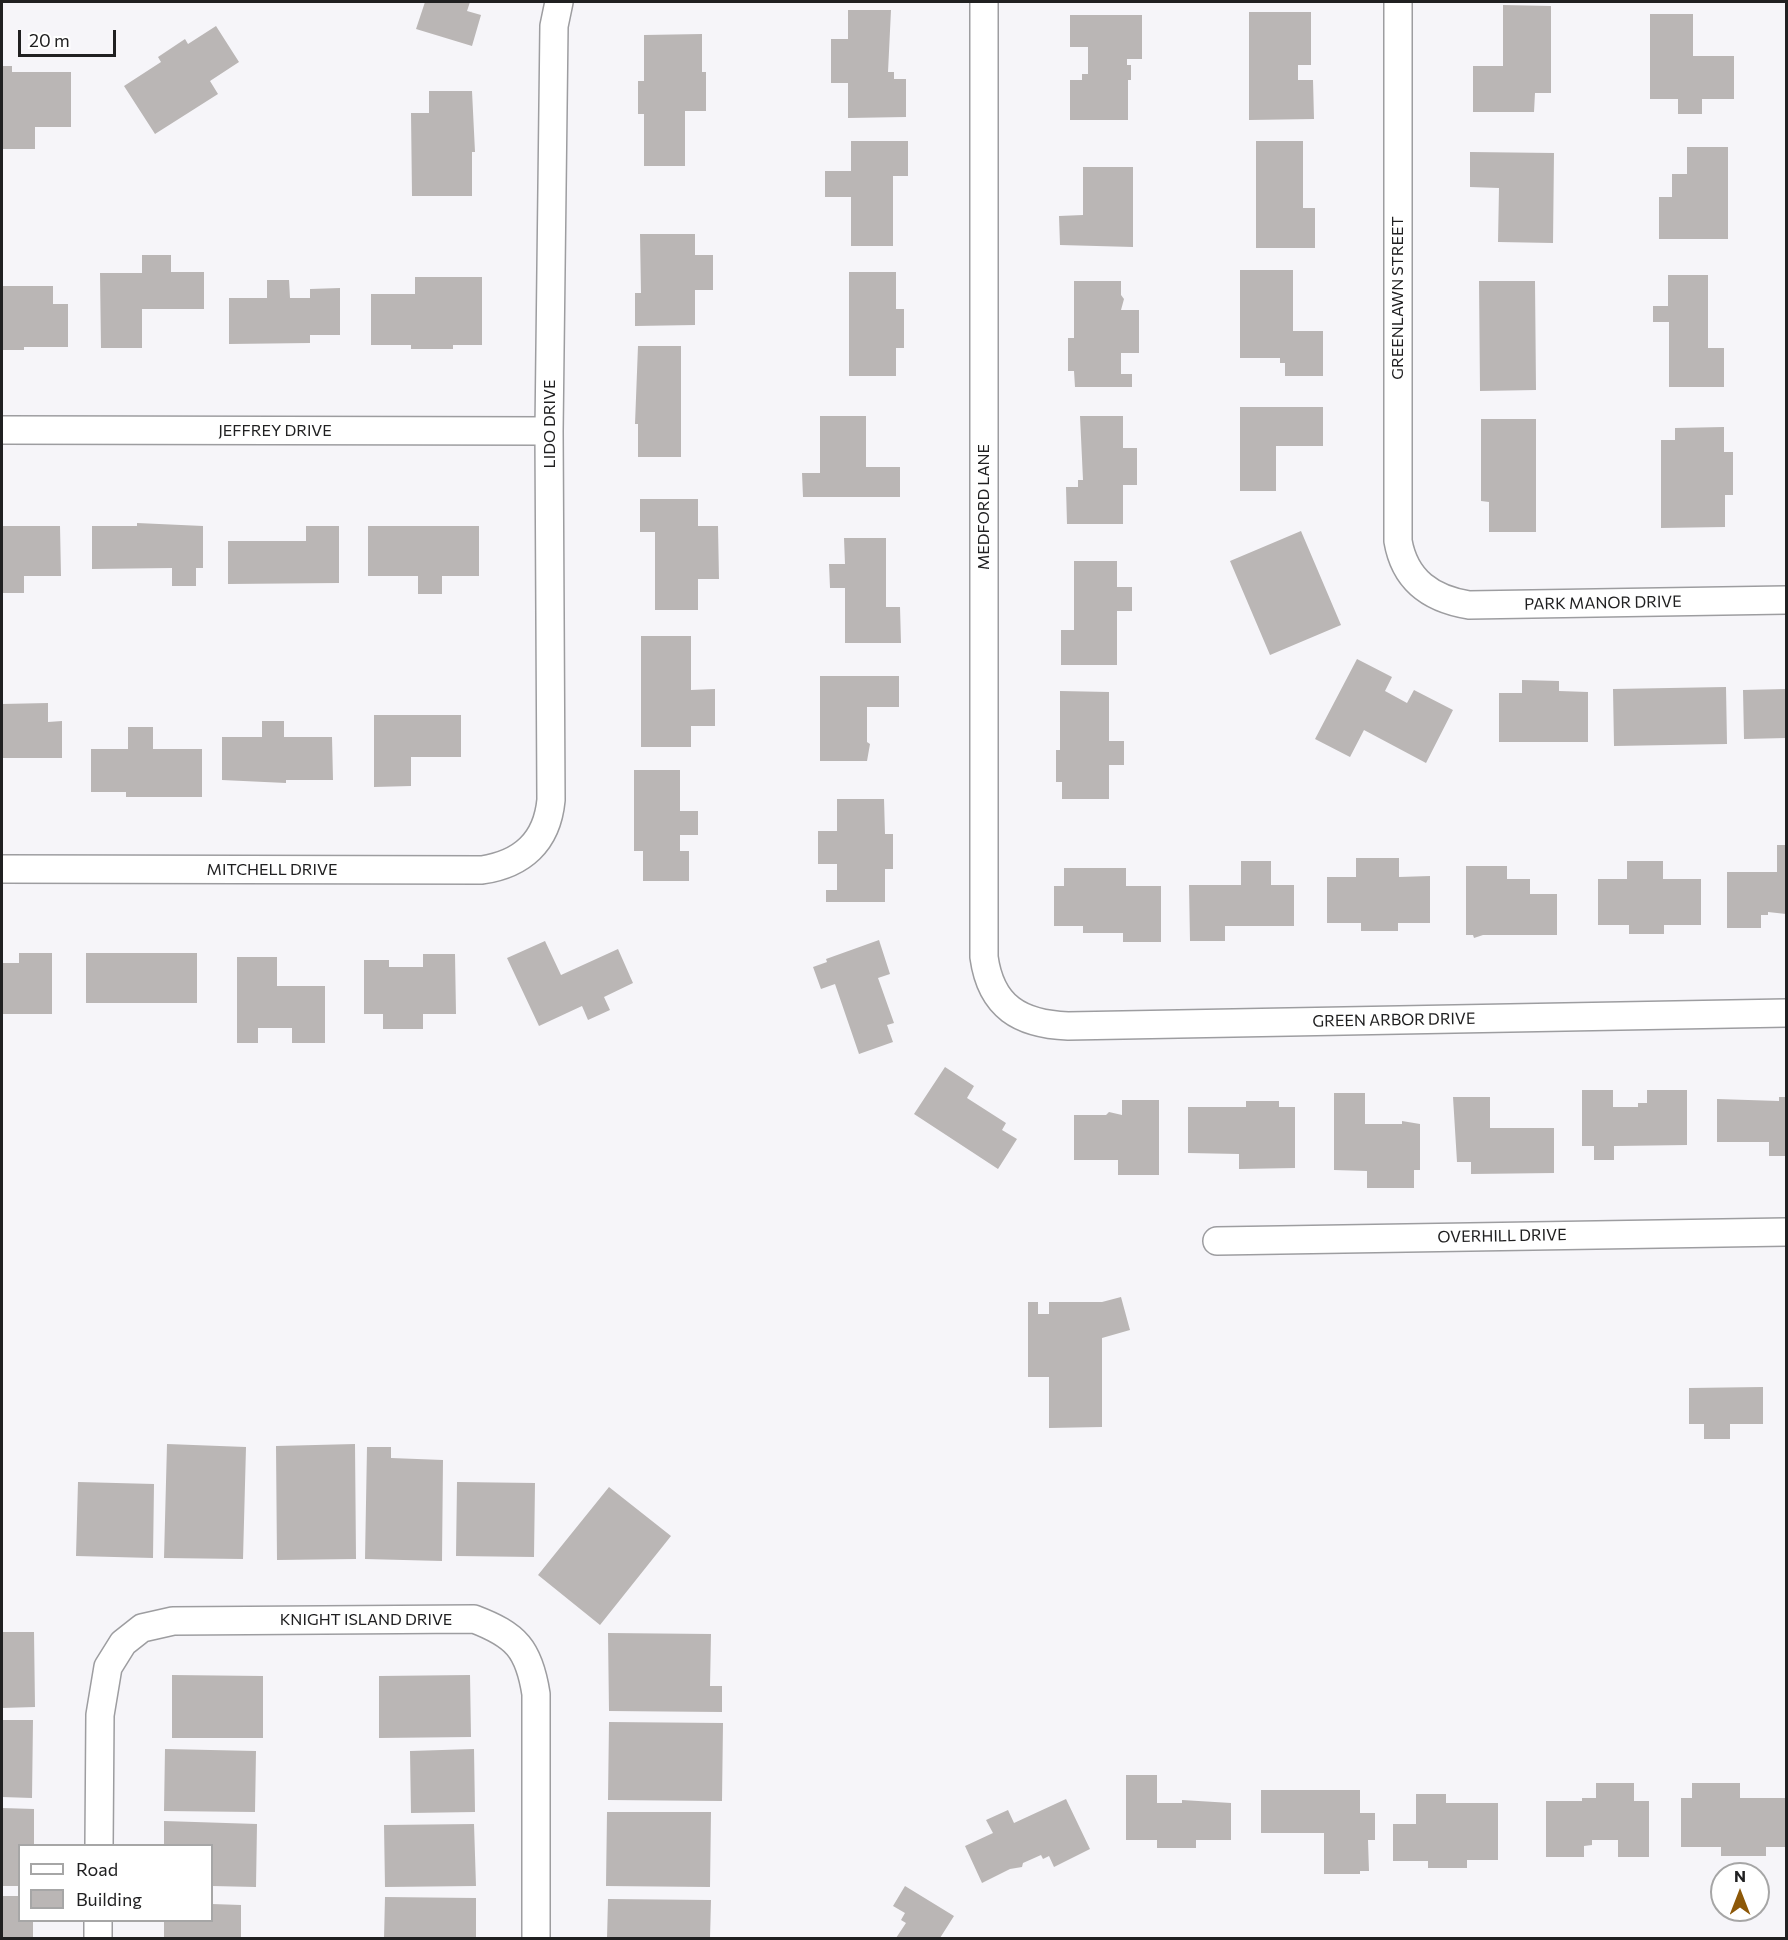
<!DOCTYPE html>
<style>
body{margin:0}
#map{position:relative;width:1788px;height:1940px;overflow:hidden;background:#f6f5f9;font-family:Commissioner,sans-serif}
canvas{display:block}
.frame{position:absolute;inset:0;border:3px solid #202021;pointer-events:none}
.legend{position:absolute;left:18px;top:1844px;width:195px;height:78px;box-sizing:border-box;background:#fff;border:2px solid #a6a6a6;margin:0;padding:8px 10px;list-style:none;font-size:18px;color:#202021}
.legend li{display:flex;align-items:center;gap:12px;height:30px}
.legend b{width:30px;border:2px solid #a6a6a6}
.north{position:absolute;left:1710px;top:1862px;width:60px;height:60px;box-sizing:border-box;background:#fff;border:2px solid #a6a6a6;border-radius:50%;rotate:0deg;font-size:16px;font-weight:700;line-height:24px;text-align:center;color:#202021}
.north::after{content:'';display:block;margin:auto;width:21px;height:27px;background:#8d5808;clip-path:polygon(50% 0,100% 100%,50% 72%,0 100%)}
.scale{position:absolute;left:18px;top:30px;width:98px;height:27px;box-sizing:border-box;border:3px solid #202021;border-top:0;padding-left:8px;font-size:18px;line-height:21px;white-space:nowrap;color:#202021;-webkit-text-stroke:4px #fff;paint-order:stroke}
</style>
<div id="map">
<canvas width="1788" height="1940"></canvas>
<div class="frame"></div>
<ul class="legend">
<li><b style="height:8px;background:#fff"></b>Road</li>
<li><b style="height:16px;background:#bab6b5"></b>Building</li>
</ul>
<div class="north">N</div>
<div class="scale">20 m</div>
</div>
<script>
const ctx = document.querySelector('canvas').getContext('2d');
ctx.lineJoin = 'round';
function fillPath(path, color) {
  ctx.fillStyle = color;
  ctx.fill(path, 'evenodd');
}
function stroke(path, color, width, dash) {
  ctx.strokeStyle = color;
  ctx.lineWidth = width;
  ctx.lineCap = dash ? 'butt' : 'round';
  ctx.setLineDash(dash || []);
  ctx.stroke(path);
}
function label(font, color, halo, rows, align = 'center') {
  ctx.font = font + ' Commissioner,sans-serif';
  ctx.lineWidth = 6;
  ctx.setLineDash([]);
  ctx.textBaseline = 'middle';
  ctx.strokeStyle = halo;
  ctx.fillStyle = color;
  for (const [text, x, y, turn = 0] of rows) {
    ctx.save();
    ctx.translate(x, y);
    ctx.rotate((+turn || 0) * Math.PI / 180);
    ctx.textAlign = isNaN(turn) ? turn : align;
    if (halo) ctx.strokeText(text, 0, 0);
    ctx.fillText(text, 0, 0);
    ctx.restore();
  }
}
fillPath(new Path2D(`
 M 425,2 L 470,2 L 467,11 L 481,15 L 472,46 L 416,29 Z
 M 1503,5 L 1551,6 L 1551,93 L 1535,93 L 1534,112 L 1473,112 L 1473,66 L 1503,66 Z
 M 848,10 L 891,10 L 888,72 L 894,72 L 894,79 L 906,79 L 906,117 L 848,118 L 848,83 L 831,83 L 831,39 L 848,39 Z
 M 1249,12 L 1311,12 L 1311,65 L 1298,65 L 1298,80 L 1313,80 L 1314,119 L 1249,120 Z
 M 1650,14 L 1693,14 L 1693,56 L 1734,56 L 1734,99 L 1702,99 L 1702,114 L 1678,114 L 1678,99 L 1650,99 Z
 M 1070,15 L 1142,15 L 1142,59 L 1127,59 L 1127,65 L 1131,65 L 1131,80 L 1128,80 L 1128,120 L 1070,120 L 1070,80 L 1082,80 L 1082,74 L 1088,74 L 1088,47 L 1070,47 Z
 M 216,26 L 239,62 L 210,81 L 218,94 L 155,134 L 124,86 L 161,62 L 158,57 L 185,39 L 188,44 Z
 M 702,34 L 702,72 L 706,72 L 706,111 L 685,111 L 685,166 L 644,166 L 644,114 L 638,114 L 638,81 L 644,81 L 644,35 Z
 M 2,66 L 12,66 L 12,72 L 71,72 L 71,127 L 35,127 L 35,149 L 2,149 Z
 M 429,91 L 472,91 L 475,152 L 472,152 L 472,196 L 412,196 L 411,113 L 429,113 Z
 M 851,141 L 908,141 L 908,176 L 893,176 L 893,246 L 851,246 L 851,197 L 825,197 L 825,171 L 851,171 Z
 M 1256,141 L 1303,141 L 1303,208 L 1315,208 L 1315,248 L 1256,248 Z
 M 1687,147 L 1728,147 L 1728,239 L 1659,239 L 1659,197 L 1672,197 L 1672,174 L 1687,174 Z
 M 1470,152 L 1554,153 L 1553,243 L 1498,242 L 1499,188 L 1470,187 Z
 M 1083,167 L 1133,167 L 1133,247 L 1060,245 L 1059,216 L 1083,215 Z
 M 640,234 L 695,234 L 695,255 L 713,255 L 713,290 L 695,290 L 695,325 L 635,326 L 635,293 L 641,293 Z
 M 142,255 L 171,255 L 171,272 L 204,272 L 204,309 L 142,309 L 142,348 L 101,348 L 100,273 L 142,273 Z
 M 1240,270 L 1293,270 L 1293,331 L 1323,331 L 1323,376 L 1285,376 L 1285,363 L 1280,363 L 1280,358 L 1240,358 Z
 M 849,272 L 896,272 L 896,309 L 904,309 L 904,348 L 896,348 L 896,376 L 849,376 Z
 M 1668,275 L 1708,275 L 1708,348 L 1724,348 L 1724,387 L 1669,387 L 1669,322 L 1653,322 L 1653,306 L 1668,306 Z
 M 415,277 L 482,277 L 482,345 L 453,345 L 453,349 L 411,349 L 411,345 L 371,345 L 371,294 L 415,294 Z
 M 267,280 L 289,280 L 290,298 L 310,298 L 310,289 L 340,288 L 340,335 L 310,335 L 310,343 L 229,344 L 229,298 L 267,298 Z
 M 1074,281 L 1121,281 L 1121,295 L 1124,299 L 1121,310 L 1139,310 L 1139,353 L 1121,353 L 1121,374 L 1132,374 L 1132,387 L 1075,387 L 1074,371 L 1068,371 L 1068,338 L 1074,338 Z
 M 1479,281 L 1535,281 L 1536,390 L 1480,391 Z
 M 2,286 L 53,286 L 53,304 L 68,304 L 68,347 L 24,347 L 24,350 L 2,350 Z
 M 638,346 L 681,346 L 681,457 L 638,457 L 638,424 L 635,424 Z
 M 1240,407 L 1323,407 L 1323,446 L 1276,446 L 1276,491 L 1240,491 Z
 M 820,416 L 866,416 L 866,467 L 900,467 L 900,497 L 803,497 L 802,473 L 820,473 Z
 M 1080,416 L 1123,416 L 1123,448 L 1137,448 L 1137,485 L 1123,485 L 1123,524 L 1067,524 L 1066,487 L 1078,487 L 1078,480 L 1083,480 Z
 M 1481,419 L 1536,419 L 1536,532 L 1489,532 L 1489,502 L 1481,501 Z
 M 1724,427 L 1724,452 L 1733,452 L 1733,495 L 1725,495 L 1725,527 L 1661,528 L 1661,440 L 1675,440 L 1675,428 Z
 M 640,499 L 698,499 L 698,526 L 718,526 L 719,579 L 698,579 L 698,610 L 655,610 L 655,532 L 640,532 Z
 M 137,523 L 203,526 L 203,568 L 196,568 L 196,586 L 172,586 L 172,568 L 92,569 L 92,526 L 137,526 Z
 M 2,526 L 60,526 L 61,576 L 24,576 L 24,593 L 2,593 Z
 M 306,526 L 339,526 L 339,583 L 228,584 L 228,541 L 306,541 Z
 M 368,526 L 479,526 L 479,576 L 442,576 L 442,594 L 418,594 L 418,576 L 368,576 Z
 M 1301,531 L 1341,625 L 1270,655 L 1230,561 Z
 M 844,538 L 886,538 L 886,607 L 900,607 L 901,643 L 845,643 L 845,588 L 830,588 L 829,564 L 845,564 Z
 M 1074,561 L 1117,561 L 1117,587 L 1132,587 L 1132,611 L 1117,611 L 1117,665 L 1061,665 L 1061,630 L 1074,630 Z
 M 641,636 L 691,636 L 691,690 L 715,689 L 715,726 L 691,726 L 691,747 L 641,747 Z
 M 1357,659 L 1392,677 L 1385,691 L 1407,703 L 1414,690 L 1453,710 L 1426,763 L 1364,730 L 1350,757 L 1315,739 Z
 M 820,676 L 899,676 L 899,707 L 867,707 L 867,742 L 870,744 L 867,761 L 820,761 Z
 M 1522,680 L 1559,681 L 1559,691 L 1588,692 L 1588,742 L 1499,742 L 1499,693 L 1522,693 Z
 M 1726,687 L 1727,744 L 1614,746 L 1613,689 Z
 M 1786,689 L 1786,738 L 1744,739 L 1743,690 Z
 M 1060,691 L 1109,692 L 1109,741 L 1124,741 L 1124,765 L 1109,765 L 1109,799 L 1062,799 L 1062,782 L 1056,782 L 1056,750 L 1060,750 Z
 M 48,703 L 48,722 L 62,721 L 62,758 L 2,758 L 2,704 Z
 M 374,715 L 461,715 L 461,757 L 411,757 L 411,786 L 374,787 Z
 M 262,721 L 284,721 L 284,737 L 332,737 L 333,780 L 286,780 L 286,783 L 222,780 L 222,737 L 262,737 Z
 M 128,727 L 153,727 L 153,749 L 202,749 L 202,797 L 126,797 L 126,792 L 91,792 L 91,749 L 128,749 Z
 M 634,770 L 680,770 L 680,811 L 698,811 L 698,835 L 680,835 L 680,851 L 689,851 L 689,881 L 643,881 L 643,851 L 634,851 Z
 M 837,799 L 884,799 L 885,834 L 893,834 L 893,869 L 885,869 L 885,902 L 826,902 L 826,890 L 837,890 L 837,864 L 818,864 L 818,831 L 837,831 Z
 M 1777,845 L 1786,845 L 1786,914 L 1768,912 L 1768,915 L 1761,915 L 1761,928 L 1727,928 L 1727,872 L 1777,872 Z
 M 1356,858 L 1399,858 L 1399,877 L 1430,876 L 1430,923 L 1398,923 L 1398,931 L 1361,931 L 1361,923 L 1327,923 L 1327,877 L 1356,877 Z
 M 1241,861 L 1271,861 L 1271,885 L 1294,885 L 1294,926 L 1225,926 L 1225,941 L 1190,941 L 1189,885 L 1241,885 Z
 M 1627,861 L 1663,861 L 1663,879 L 1701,879 L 1701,925 L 1664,925 L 1664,934 L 1629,934 L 1629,925 L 1598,925 L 1598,879 L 1627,879 Z
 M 1466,866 L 1507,866 L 1507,879 L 1530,879 L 1530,894 L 1557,894 L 1557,935 L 1483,935 L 1474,938 L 1473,935 L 1466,935 Z
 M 1064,868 L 1126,868 L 1126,886 L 1161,886 L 1161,942 L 1123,942 L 1123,933 L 1083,933 L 1083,926 L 1054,926 L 1054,886 L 1064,886 Z
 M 879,940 L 890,974 L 878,978 L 894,1023 L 887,1025 L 893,1042 L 859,1054 L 835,984 L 821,989 L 813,967 L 827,962 L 826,959 Z
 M 545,941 L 561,975 L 618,949 L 633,983 L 604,997 L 610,1010 L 588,1020 L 582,1006 L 539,1026 L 507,958 Z
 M 19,953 L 52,953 L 52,1014 L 2,1014 L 2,963 L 19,963 Z
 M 86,953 L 197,953 L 197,1003 L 86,1003 Z
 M 423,954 L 455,954 L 456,1014 L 423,1014 L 423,1029 L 383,1029 L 383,1014 L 364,1014 L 364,960 L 389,960 L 389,967 L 423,967 Z
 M 237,957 L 277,957 L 277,986 L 325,986 L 325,1043 L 292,1043 L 292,1028 L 258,1028 L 258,1043 L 237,1043 Z
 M 945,1067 L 974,1086 L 967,1098 L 1006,1123 L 1002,1130 L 1017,1139 L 998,1169 L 914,1114 Z
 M 1582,1090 L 1613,1090 L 1613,1107 L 1638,1107 L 1638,1103 L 1647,1103 L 1647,1090 L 1687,1090 L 1687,1145 L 1614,1146 L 1614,1160 L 1594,1160 L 1594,1146 L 1582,1146 Z
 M 1334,1093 L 1365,1093 L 1365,1124 L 1402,1124 L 1402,1121 L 1420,1124 L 1420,1170 L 1414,1170 L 1414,1188 L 1367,1188 L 1367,1171 L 1334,1170 Z
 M 1453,1097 L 1490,1097 L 1490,1128 L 1554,1128 L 1554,1173 L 1471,1174 L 1471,1162 L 1457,1162 Z
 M 1779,1097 L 1786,1097 L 1786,1156 L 1769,1156 L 1769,1142 L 1717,1142 L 1717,1099 L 1779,1101 Z
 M 1122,1100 L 1159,1100 L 1159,1175 L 1118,1175 L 1118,1160 L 1074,1160 L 1074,1115 L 1106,1115 L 1109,1112 L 1122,1115 Z
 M 1246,1101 L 1279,1101 L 1279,1107 L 1295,1107 L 1295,1168 L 1239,1169 L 1239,1154 L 1188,1153 L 1188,1107 L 1246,1107 Z
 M 1121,1297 L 1130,1330 L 1102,1338 L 1102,1427 L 1049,1428 L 1049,1377 L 1028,1377 L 1028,1302 L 1038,1302 L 1038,1314 L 1049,1314 L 1049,1302 L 1102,1302 Z
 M 1763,1387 L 1763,1424 L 1730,1424 L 1730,1439 L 1704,1439 L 1704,1424 L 1689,1424 L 1689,1388 Z
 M 167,1444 L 246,1447 L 243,1559 L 164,1558 Z
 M 355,1444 L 356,1559 L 277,1560 L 276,1446 Z
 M 367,1447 L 391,1447 L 391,1458 L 443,1460 L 442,1561 L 365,1559 Z
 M 78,1482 L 154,1484 L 153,1558 L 76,1556 Z
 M 457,1482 L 535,1483 L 534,1557 L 456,1556 Z
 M 609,1487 L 671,1536 L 600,1625 L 538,1575 Z
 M 2,1632 L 34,1632 L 35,1707 L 2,1708 Z
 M 608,1633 L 711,1634 L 710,1686 L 722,1686 L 722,1712 L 609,1711 Z
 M 172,1675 L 263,1676 L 263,1738 L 172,1738 Z
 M 470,1675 L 471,1737 L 379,1738 L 379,1676 Z
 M 2,1720 L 33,1720 L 32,1798 L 2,1797 Z
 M 609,1722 L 723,1723 L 722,1801 L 608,1800 Z
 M 165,1749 L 256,1751 L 255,1812 L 164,1811 Z
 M 474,1749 L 475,1812 L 411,1813 L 410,1751 Z
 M 1126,1775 L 1157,1775 L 1157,1803 L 1182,1803 L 1182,1800 L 1231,1803 L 1231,1840 L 1196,1840 L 1196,1848 L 1157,1848 L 1157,1840 L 1126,1840 Z
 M 1596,1783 L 1634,1783 L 1634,1801 L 1649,1801 L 1649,1857 L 1618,1857 L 1618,1840 L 1592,1840 L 1592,1845 L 1584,1846 L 1584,1857 L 1546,1857 L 1546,1801 L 1582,1801 L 1582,1798 L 1596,1798 Z
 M 1692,1783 L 1740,1783 L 1740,1798 L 1786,1798 L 1786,1847 L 1766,1847 L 1766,1856 L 1721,1856 L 1721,1847 L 1681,1847 L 1681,1798 L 1692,1798 Z
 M 1261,1790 L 1360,1790 L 1360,1813 L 1375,1813 L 1375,1840 L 1368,1840 L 1369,1871 L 1360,1871 L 1360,1874 L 1324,1874 L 1324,1833 L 1261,1833 Z
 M 1416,1794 L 1446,1794 L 1446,1803 L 1498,1803 L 1498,1860 L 1467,1860 L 1467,1868 L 1428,1868 L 1428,1861 L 1393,1861 L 1393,1824 L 1416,1824 Z
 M 1066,1799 L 1090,1849 L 1054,1867 L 1049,1856 L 1043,1859 L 1041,1855 L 1023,1863 L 1022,1867 L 1010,1869 L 982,1883 L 965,1846 L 993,1833 L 986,1820 L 1008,1810 L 1014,1823 Z
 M 2,1808 L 34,1809 L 34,1846 L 20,1846 L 20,1886 L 2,1886 Z
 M 607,1812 L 711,1812 L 710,1887 L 606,1886 Z
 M 164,1821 L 257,1824 L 256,1887 L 212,1886 L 212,1846 L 164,1846 Z
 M 474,1824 L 476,1886 L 385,1887 L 384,1825 Z
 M 905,1886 L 954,1916 L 940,1938 L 896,1938 L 906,1923 L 901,1920 L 905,1913 L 893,1906 Z
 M 2,1896 L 20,1896 L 20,1920 L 33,1920 L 33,1938 L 2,1938 Z
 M 385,1897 L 476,1898 L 476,1938 L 384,1938 Z
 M 608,1899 L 711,1900 L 710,1938 L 607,1938 Z
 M 212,1904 L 241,1905 L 241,1938 L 164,1938 L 164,1920 L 212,1920 Z`), '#bab6b5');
const minor = new Path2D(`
 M 984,2 L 984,957 C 991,1007 1020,1024 1068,1026 L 1786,1013
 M 1398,2 L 1398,541 C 1405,581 1432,599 1469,605 L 1786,600
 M 2,430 L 549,431
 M 2,869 L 482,870 C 522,864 547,842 551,800 L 549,431 L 554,26 L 559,2
 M 1217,1241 L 1786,1232
 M 99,1846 L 100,1715 L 108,1667 L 123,1643 L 142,1628 L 173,1621 L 474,1619 C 516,1635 529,1649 536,1694 L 536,1938
 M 98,1938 L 98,1920`);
stroke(minor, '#9d9da0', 30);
stroke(minor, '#fff', 27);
label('16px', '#202021', '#fff', [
 ["GREENLAWN STREET",1398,298,-90],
 ["LIDO DRIVE",550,424,-90],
 ["JEFFREY DRIVE",275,431],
 ["MEDFORD LANE",984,507,-90],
 ["PARK MANOR DRIVE",1603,603,-1],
 ["MITCHELL DRIVE",272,870],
 ["GREEN ARBOR DRIVE",1394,1020,-1],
 ["OVERHILL DRIVE",1502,1236,-1],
 ["KNIGHT ISLAND DRIVE",366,1620]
]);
</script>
